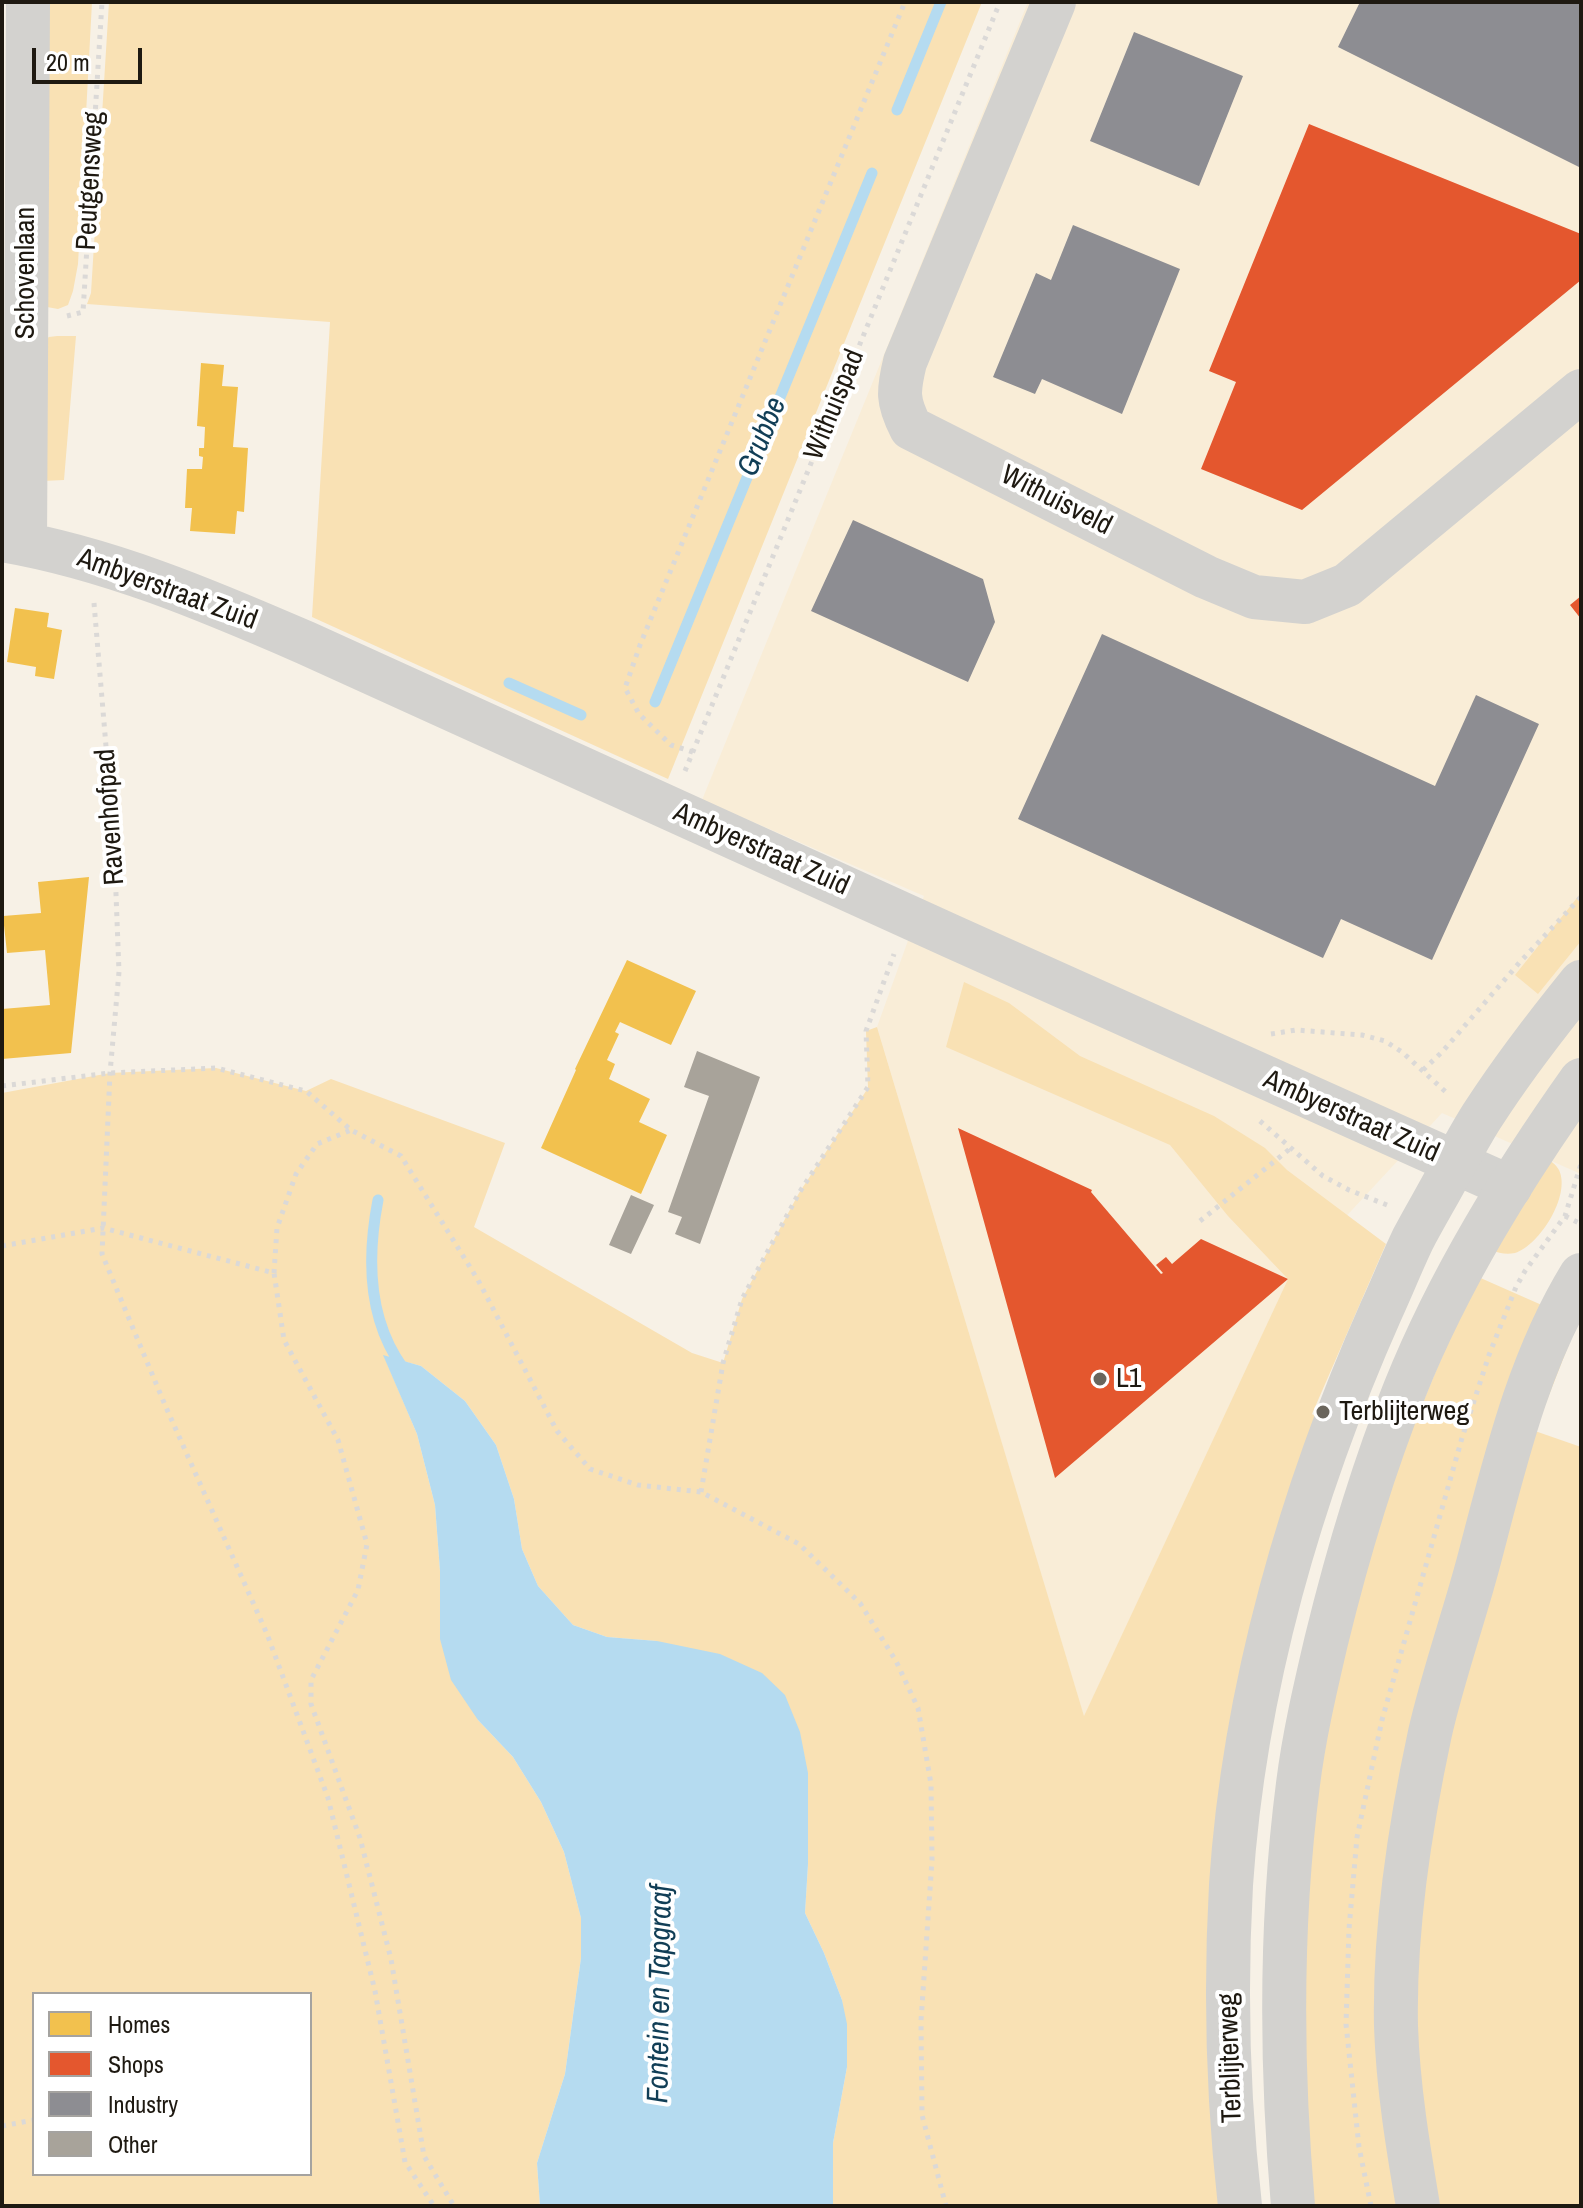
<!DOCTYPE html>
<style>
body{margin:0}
#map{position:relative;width:1583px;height:2208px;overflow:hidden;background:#f7f1e6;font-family:"Archivo Narrow",sans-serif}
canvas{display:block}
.frame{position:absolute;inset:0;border:4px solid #1e1911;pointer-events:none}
.legend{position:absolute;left:32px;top:1992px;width:280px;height:184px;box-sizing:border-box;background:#fff;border:2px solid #a5a3a0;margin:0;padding:10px 14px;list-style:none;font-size:24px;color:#1e1911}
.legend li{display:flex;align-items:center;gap:16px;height:40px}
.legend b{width:40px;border:2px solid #a5a3a0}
.scale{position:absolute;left:32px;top:48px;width:110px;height:36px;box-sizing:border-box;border:4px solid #1e1911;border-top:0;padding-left:10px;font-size:24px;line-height:28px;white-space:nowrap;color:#1e1911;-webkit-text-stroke:6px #fff;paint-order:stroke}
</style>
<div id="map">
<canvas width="1583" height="2208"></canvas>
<div class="frame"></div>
<ul class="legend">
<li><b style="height:22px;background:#f2c14e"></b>Homes</li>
<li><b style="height:22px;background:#e4572e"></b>Shops</li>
<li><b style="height:22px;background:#8d8d92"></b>Industry</li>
<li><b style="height:22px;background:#a8a39a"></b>Other</li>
</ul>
<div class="scale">20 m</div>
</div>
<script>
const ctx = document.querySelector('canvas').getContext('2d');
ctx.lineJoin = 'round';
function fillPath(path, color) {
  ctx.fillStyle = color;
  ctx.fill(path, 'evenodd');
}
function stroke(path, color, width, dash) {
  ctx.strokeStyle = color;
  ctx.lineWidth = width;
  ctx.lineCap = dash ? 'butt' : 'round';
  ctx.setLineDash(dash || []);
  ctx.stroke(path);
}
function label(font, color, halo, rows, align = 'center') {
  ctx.font = font + ' "Archivo Narrow",sans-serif';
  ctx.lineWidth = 8;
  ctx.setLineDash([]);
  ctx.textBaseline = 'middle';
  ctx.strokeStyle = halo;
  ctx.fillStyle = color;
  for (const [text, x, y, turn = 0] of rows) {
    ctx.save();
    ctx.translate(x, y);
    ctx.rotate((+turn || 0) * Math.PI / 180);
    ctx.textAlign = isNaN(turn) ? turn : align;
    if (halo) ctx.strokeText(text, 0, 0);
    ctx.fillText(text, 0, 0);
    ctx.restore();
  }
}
fillPath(new Path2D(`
 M 1028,2 L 1581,2 L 1581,1174 L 1442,1113 L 1288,1279 L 1084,1717 L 877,1027 L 924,896 L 702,800 Z`), '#f9edd7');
fillPath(new Path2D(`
 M 49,2 L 92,2 L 78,264 L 73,291 L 68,305 L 58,309 L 47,307 Z
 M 109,2 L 982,2 L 668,779 L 312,617 L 330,322 L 87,304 L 91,293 Z
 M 57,336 L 76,336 L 64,480 L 42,481 L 44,340 L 49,337 Z
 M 1581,893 L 1581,941 L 1538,994 L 1515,975 Z
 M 964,982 L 1009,1003 L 1080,1056 L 1214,1116 L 1265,1148 L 1287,1170 L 1386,1244 L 1312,1414 L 1324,1423 L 1248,1702 L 1230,2206 L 833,2206 L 833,2143 L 847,2067 L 842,2000 L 824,1953 L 805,1913 L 808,1864 L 657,1641 L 607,1637 L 573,1625 L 538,1586 L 522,1549 L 514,1499 L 496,1445 L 465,1401 L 421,1366 L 384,1356 L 417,1434 L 435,1505 L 440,1571 L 478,1720 L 513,1757 L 541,1802 L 564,1852 L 581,1918 L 581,1958 L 565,2074 L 537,2163 L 540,2206 L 2,2206 L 2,1093 L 110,1073 L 216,1068 L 306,1091 L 331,1079 L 505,1143 L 474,1227 L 692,1353 L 723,1363 L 742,1299 L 799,1193 L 868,1088 L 866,1031 L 877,1027 L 1084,1716 L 1288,1279 L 1228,1216 L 1170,1145 L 946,1047 ZM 34,1994 L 310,1994 L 310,2174 L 34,2174 Z
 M 1545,1157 C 1550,1161 1556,1164 1559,1170 C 1571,1195 1540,1245 1515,1253 C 1506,1255 1499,1253 1491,1250 Z
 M 1476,1276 L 1578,1321 L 1535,1431 L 1581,1447 L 1581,2206 L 1309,2206 L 1296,2012 L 1309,1794 L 1388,1485 Z`), '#f9e1b4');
fillPath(new Path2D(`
 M 383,1355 L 421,1366 L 465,1401 L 496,1445 L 514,1499 L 522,1549 L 538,1586 L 573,1625 L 607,1637 L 657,1641 L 720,1654 L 762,1673 L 785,1695 L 800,1732 L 808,1773 L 808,1864 L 805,1913 L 824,1953 L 842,2000 L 847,2024 L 847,2067 L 833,2143 L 833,2206 L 540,2206 L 537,2163 L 565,2074 L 581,1958 L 581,1918 L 564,1852 L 541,1802 L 513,1757 L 478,1720 L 451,1680 L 440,1639 L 440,1571 L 435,1505 L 417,1434 Z`), '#b5dbf0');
fillPath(new Path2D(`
 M 201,363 L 224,365 L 222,386 L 238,387 L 233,447 L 248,448 L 244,512 L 237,511 L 235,534 L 190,531 L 192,508 L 185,508 L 187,469 L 202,469 L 203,457 L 199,456 L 199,448 L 204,448 L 205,427 L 197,426 Z
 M 15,608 L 49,613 L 47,627 L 62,630 L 54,679 L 35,676 L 36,667 L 7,662 Z
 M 89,877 L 71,1053 L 2,1059 L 2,1009 L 50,1005 L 45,950 L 7,953 L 3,916 L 41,913 L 38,882 Z
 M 627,960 L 696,991 L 671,1045 L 620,1022 L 615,1032 L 619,1034 L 607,1060 L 615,1064 L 609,1079 L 650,1099 L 639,1122 L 667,1135 L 641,1194 L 541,1148 L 576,1070 L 575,1069 Z`), '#f2c14e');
fillPath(new Path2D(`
 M 1309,124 L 1581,234 L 1581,280 L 1302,510 L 1201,469 L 1236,382 L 1209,371 Z
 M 1581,596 L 1581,619 L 1570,605 Z
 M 958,1128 L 1092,1190 L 1091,1192 L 1161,1274 L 1163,1273 L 1156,1265 L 1166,1257 L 1172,1264 L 1201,1239 L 1288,1279 L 1055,1478 Z`), '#e4572e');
fillPath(new Path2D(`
 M 1360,2 L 1581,2 L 1581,168 L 1338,47 Z
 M 1134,32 L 1243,76 L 1199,186 L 1090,141 Z
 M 1073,225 L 1180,269 L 1122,414 L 1042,379 L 1035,394 L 993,377 L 1036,273 L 1051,280 Z
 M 853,520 L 983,579 L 995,622 L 968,682 L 811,611 Z
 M 1102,634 L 1435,786 L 1476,695 L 1539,724 L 1432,960 L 1341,919 L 1323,958 L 1018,819 Z`), '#8d8d92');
stroke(new Path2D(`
 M 897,110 L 941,2
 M 509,683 L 581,715
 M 655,702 L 872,173
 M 378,1200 C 367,1257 368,1320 403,1368`), '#b5dbf0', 11);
fillPath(new Path2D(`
 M 697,1051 L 760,1077 L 700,1244 L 675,1234 L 682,1217 L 668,1212 L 709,1096 L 684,1087 Z
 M 631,1195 L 654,1205 L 631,1254 L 609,1245 Z`), '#a8a39a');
stroke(new Path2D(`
 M 67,316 L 83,312 L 102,2
 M 94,603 L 114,842 L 119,972 L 110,1073 L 102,1254 L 165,1405 L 267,1634 L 328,1798 L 375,1991 L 405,2162 L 434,2206
 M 693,752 L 671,745 L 639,714 L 625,688 L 640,645 L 905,2
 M 685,771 L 1000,2
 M 1271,1034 L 1296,1030 L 1362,1035 L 1385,1041 L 1402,1052 L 1448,1094
 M 1423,1070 L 1442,1052 L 1520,962 L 1581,897
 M 2,1086 L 110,1073 L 216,1068 L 306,1091 L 351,1130 L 401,1156 L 478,1280 L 557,1431 L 590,1469 L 638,1485 L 701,1492 L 799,1544 L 860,1603 L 896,1661 L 918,1708 L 931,1784 L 932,1860 L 921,2021 L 922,2115 L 946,2206
 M 1260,1121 L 1323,1176 L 1349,1190 L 1387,1205
 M 1565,1216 L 1581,1224
 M 1200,1221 L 1291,1148
 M 2,1246 L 103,1228 L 274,1273 L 284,1340 L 338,1440 L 367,1544 L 358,1590 L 311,1680 L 311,1704 L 360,1838 L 391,1959 L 424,2156 L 454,2206
 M 274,1273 L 277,1228 L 296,1174 L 317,1144 L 351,1130
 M 701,1492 L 723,1363 L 742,1299 L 799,1193 L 868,1087 L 866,1031 L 894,954
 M 2,2126 L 34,2120
 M 1371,2206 L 1359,2147 L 1346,2024 L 1349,1929 L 1357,1837 L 1382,1720 L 1462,1438 L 1489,1355 L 1516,1287 L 1525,1271 L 1565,1216 L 1581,1164`), '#dbd9d7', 5, [4, 6]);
stroke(new Path2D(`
 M 1054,2 L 905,362 C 898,391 897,401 911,428 L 1206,577 L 1254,597 L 1305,602 L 1347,585 L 1581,391
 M 2,540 C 108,558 207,600 306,643 L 953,937 L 1510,1187
 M 25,544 L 28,2
 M 1418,2206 C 1408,2147 1398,2087 1396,2026 C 1394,1930 1410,1826 1430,1733 C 1443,1676 1463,1620 1478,1564 C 1504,1466 1527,1363 1581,1275`), '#d3d2cf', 44);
stroke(new Path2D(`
 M 1240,2206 C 1228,2100 1225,1992 1231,1885 C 1244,1688 1301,1491 1381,1311 C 1392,1287 1402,1262 1413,1239 C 1425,1216 1439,1193 1451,1170 C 1462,1151 1472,1131 1484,1113 C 1513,1068 1547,1024 1581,982
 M 1293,2206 C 1281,2067 1280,1923 1298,1784 C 1304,1736 1315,1689 1326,1642 C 1347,1556 1372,1471 1405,1389 C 1449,1279 1513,1176 1581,1080`), '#d3d2cf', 44);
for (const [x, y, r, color] of [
 [1100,1379,8,"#6a655c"],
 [1323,1412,8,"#6a655c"]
]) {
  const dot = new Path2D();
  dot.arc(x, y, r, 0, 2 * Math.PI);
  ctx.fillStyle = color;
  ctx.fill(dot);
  stroke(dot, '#fff', 3);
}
label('28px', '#1e1911', '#fff', [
 ["Peutgensweg",91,181,-87],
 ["Schovenlaan",26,273,-90],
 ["Withuispad",835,405,-68],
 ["Withuisveld",1056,501,27],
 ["Ambyerstraat Zuid",167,590,20],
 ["Ravenhofpad",111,817,-94],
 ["Ambyerstraat Zuid",761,850,24],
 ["Ambyerstraat Zuid",1351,1117,24],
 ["Terblijterweg",1231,2058,-92]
]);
label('28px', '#1e1911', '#fff', [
 ["L1",1116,1379],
 ["Terblijterweg",1339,1412]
], 'left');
label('italic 30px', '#113e56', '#fff', [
 ["Grubbe",763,437,-68],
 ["Fontein en Tapgraaf",661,1994,-89]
]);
</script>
